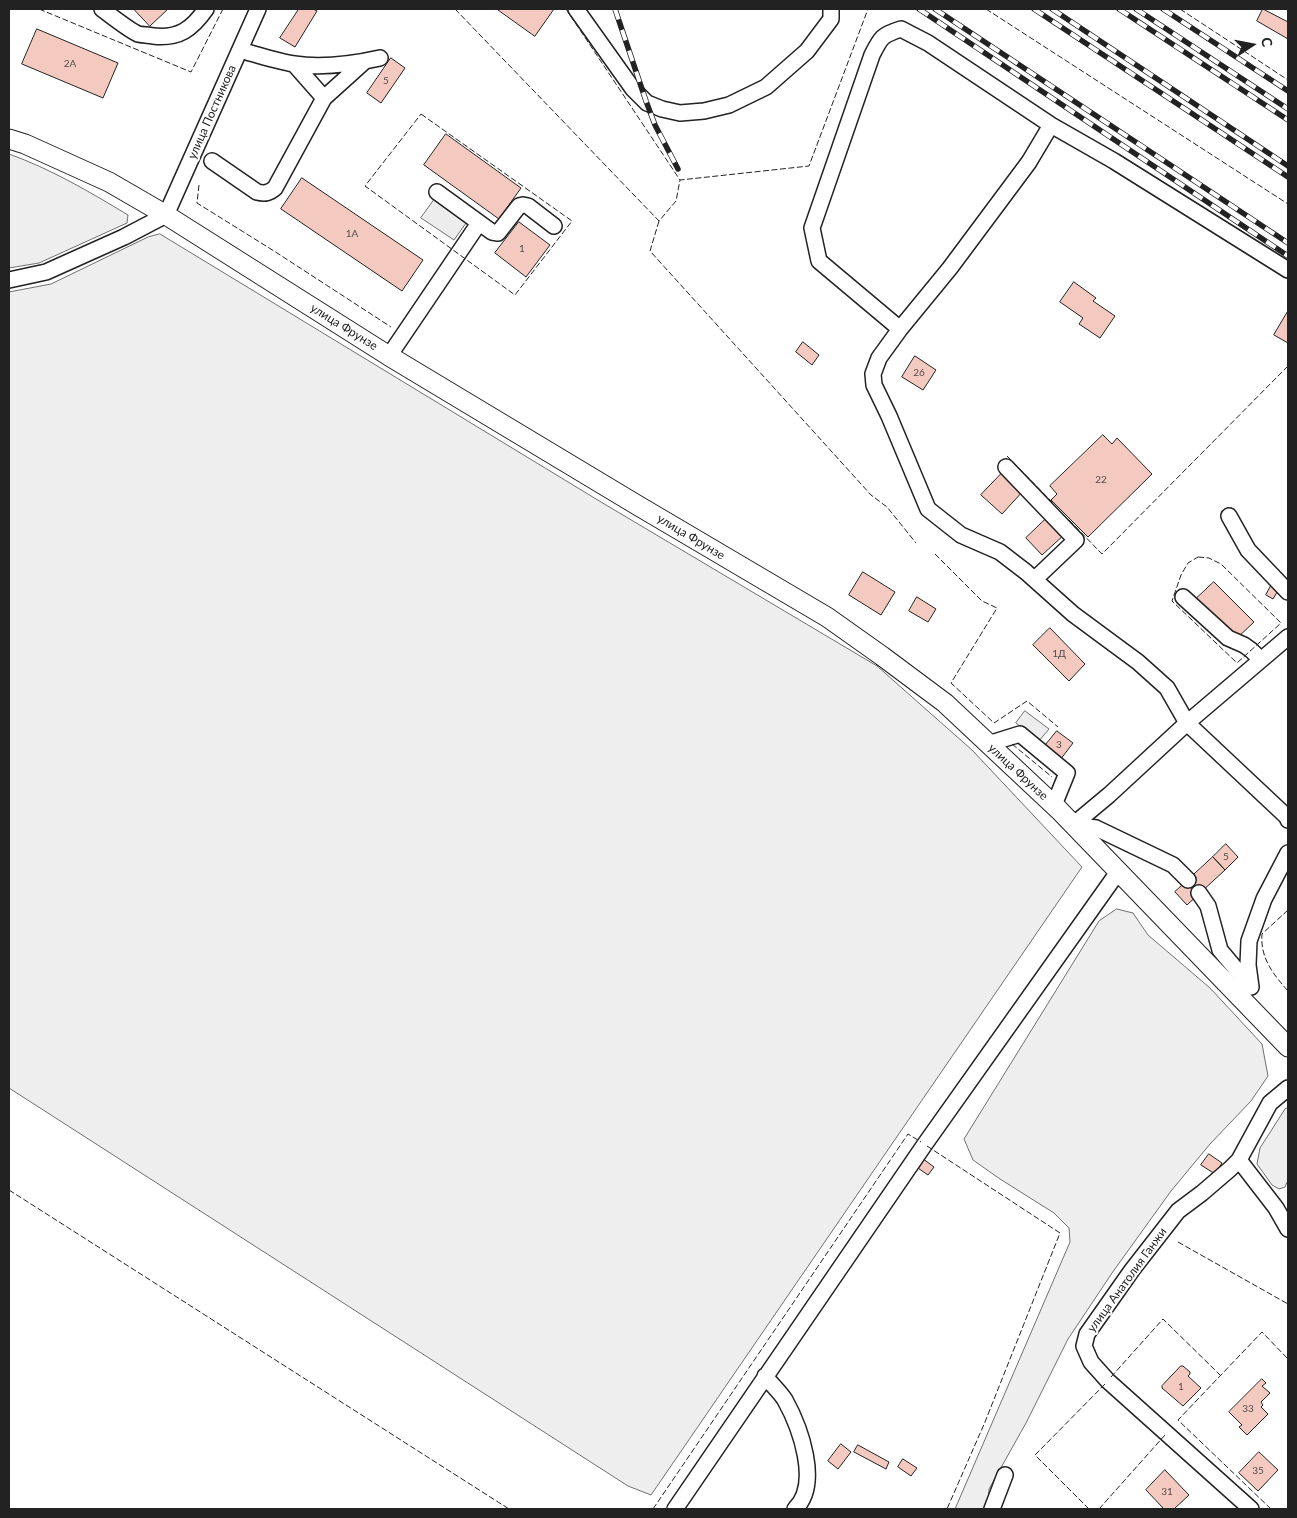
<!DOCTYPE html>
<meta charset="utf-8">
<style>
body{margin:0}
#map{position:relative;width:1297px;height:1518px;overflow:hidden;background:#fff;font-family:Lato,sans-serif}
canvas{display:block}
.frame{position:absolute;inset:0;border:10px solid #222;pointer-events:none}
.north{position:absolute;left:1227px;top:20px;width:50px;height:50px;-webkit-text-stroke:4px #fff;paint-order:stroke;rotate:79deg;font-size:14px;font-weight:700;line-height:20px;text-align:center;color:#222}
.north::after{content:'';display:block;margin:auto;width:18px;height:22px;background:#222;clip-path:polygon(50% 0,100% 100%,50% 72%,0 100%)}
</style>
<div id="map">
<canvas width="1297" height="1518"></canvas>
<div class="frame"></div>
<div class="north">С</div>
</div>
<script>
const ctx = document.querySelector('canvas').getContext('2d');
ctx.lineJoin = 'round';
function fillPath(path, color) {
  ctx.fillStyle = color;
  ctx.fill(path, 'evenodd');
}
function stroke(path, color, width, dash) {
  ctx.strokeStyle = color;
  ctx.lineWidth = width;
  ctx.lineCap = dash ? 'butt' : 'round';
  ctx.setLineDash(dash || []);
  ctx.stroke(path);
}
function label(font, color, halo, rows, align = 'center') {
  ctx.font = font + ' Lato,sans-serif';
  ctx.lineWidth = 4;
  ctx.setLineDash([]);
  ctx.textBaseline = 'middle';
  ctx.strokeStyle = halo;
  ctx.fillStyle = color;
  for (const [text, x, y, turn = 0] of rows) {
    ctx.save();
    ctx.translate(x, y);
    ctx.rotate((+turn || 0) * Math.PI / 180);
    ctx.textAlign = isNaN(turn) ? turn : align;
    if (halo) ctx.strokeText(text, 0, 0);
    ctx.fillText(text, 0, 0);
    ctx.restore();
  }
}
const green = new Path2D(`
 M 9,154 C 51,169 90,192 128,215 L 127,223 L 39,263 L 9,268 Z
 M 160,234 L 601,502 L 877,666 L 972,750 L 1082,867 L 651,1495 L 628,1486 L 9,1088 L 9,292 L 51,284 L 148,237 Z
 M 1117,909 L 1133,913 L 1148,935 L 1210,988 L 1262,1044 L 1268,1076 L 1251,1101 L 1210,1144 L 1171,1191 L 1112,1273 L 1068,1339 L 1026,1423 L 989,1489 L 988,1509 L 955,1509 L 1070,1242 L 1069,1228 L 1054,1213 L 1000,1179 L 973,1160 L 964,1139 L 1099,921 Z
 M 1288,1108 L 1288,1180 L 1285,1187 L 1279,1189 L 1272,1185 L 1257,1164 L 1260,1148 L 1285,1109 Z`);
fillPath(green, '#eee');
stroke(green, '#6f6f6f', 1);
const parking = new Path2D(`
 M 434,200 L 466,223 L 454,240 L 421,218 Z
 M 1025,711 L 1049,729 L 1039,741 L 1016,723 Z`);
fillPath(parking, '#ededed');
stroke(parking, '#6f6f6f', 1);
const building = new Path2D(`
 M 134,9 L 168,9 L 150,26 Z
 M 299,9 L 313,9 L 317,11 L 295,47 L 280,38 Z
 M 497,9 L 554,9 L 535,36 Z
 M 1263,9 L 1288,22 L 1288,39 L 1257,21 Z
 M 37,29 L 118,63 L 103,98 L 22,64 Z
 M 391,58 L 405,68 L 381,103 L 367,93 Z
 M 446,134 L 521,188 L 499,219 L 424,165 Z
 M 302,178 L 423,260 L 402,291 L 281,209 Z
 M 519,222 L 550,245 L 526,277 L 495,253 Z
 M 1074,282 L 1096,298 L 1093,301 L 1115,316 L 1100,338 L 1079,324 L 1083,318 L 1060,302 Z
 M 1288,311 L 1288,343 L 1274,335 Z
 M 803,342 L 819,355 L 812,365 L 796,352 Z
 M 915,356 L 936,370 L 923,390 L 902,377 Z
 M 1103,435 L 1112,444 L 1117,438 L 1152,474 L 1088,537 L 1051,500 L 1057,494 L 1050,486 Z
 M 1004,471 L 1024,490 L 1002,514 L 981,495 Z
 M 1048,517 L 1065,534 L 1042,555 L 1026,538 Z
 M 863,572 L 895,592 L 881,615 L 849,595 Z
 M 1214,582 L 1254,622 L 1237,638 L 1197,598 Z
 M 1272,584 L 1279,589 L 1273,599 L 1266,595 Z
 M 917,597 L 936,609 L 928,622 L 909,611 Z
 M 1050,628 L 1085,664 L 1069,681 L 1033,645 Z
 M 1057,731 L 1073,743 L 1060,760 L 1044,747 Z
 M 1226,844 L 1238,857 L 1225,870 L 1213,857 Z
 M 1213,857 L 1225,870 L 1187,905 L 1175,892 Z
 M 1209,1154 L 1222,1163 L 1215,1174 L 1201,1165 Z
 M 922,1158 L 934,1167 L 928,1175 L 915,1166 Z
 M 1181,1366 L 1183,1366 L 1190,1372 L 1190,1374 L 1188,1376 L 1201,1388 L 1183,1406 L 1162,1388 L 1162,1386 Z
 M 1262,1379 L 1266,1383 L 1262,1386 L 1270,1393 L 1261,1402 L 1263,1405 L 1261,1407 L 1268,1414 L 1247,1435 L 1239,1427 L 1242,1425 L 1229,1412 Z
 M 841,1444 L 851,1452 L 838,1469 L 828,1461 Z
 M 858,1445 L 889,1462 L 886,1469 L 854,1452 Z
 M 1259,1452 L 1278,1470 L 1258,1491 L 1239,1473 Z
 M 903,1459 L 917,1468 L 911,1476 L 898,1467 Z
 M 1165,1470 L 1189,1495 L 1174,1509 L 1164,1509 L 1146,1490 Z`);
fillPath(building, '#f3c9c0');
stroke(building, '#222', 1);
const minor = new Path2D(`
 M 102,9 C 110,15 129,30 138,34 C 142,35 149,35 153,36 C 179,39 192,29 206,9
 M 576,9 L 633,89 L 647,103 L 662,109 L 680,113 L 704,111 L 729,105 L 766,87 L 807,51 L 831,19 L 831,9
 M 240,50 C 258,55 276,61 294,64 C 321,68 353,64 380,58
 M 294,64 L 324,98
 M 212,161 L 257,192 C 265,194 269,193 275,188 L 324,98 L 365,61
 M 437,192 L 492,232 L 498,233 L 519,206 L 523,205 L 528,206 L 554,226
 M 1288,270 L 1114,161 L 1051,125 L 1029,162 L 950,268 L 900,329 L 879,358 L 873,374 L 874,385 L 889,416 L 928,509 L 961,535 L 1000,552 L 1026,572 L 1073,614 L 1138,662 L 1167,688 L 1187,723 L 1287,817 L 1288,820
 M 9,280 L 46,272 L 124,237 L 166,215 L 258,9
 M 900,329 L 819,261 L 812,228 L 872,55 C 881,37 882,35 901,29 L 928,43 L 1051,125
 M 389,356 L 479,223
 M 1006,467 L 1076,540 L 1035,579
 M 1229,516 L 1248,550 L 1288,592
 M 1183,597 L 1228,638 L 1244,645 L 1251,650 L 1261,660
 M 988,744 L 1020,734 L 1067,773 L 1054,805
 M 1073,825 L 1109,795 L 1187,723 L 1288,637
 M 1073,825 L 1096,828 L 1173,865 L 1188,880
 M 1199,893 L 1208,906 L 1220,950 L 1251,987
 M 1251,987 L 1248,965 L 1249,941 L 1264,899 L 1288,853
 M 1239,1160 L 1276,1208 L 1288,1229
 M 765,1376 C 771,1384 780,1392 785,1400 C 800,1427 821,1484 795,1509
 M 675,1509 L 925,1144 L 1118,872
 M 992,1509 L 1005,1475
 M 1251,1509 L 1108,1381 L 1091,1362 L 1084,1346 L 1087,1334 L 1132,1270 L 1178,1211 L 1202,1193 L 1230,1169 L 1239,1160 L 1270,1103 L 1288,1088`);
const major = new Path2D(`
 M 9,139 L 25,144 L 109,182 L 166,215 L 389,356 L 637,505 L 827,617 L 882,656 L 945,703 L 1059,810 L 1288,1047`);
stroke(minor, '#222', 18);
stroke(major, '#222', 21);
stroke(minor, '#fff', 15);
stroke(major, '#fff', 19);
const rail = new Path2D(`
 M 615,9 L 646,101 L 655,125 L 678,169
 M 919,9 L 1288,256
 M 935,9 L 1288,243
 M 1034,9 L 1288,177
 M 1052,9 L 1288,166
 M 1119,9 L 1288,120
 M 1136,9 L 1288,109
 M 1163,9 L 1288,91`);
stroke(rail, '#222', 5.5);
stroke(rail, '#fff', 4, [11]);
stroke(new Path2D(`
 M 39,9 L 191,72 L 223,9
 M 455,9 L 659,221 L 676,201 L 680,180
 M 566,9 L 680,180 L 809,166 L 868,9
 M 986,9 L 1288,204
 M 1180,9 L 1288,80
 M 421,114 L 572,221 L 515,295 L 365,186 Z
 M 199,185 L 197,203 L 274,251 L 391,327
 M 659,221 L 650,251 L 871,495 L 887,507 L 916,543
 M 1007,456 L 1052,502
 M 1069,520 L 1102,554 L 1287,367 L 1288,369
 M 935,554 L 982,601 L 997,608 L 951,683 L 994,723 L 1027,701 L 1058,727
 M 1198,557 L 1209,558 L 1221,564 L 1281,623 L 1237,663 L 1172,601 L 1181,575 L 1188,563 Z
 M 1012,744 L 1052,777
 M 1288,910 L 1262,934 C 1260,958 1273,974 1288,991
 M 927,1146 L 1060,1233 L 985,1422 L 947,1509
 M 9,1190 L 509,1509
 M 1178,1242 L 1288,1304
 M 1111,1377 L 1163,1319 L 1220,1375
 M 653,1509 L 908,1134 L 921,1142
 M 1089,1509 L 1035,1455 L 1106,1383
 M 1099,1509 L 1165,1435
 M 1271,1509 L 1178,1420 L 1262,1332 L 1288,1359`), '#222', 1, [6, 2.5]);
label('10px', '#564c4a', null, [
 ["2А",70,64],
 ["5",386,81],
 ["1А",352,234],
 ["1",522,249],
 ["26",919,373],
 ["22",1101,480],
 ["1Д",1059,654],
 ["3",1059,745],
 ["5",1226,857],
 ["1",1181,1387],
 ["33",1248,1409],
 ["35",1258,1471],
 ["31",1167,1492]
]);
label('12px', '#222', '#fff', [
 ["улица Постникова",212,112,-66],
 ["улица Фрунзе",344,327,32],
 ["улица Фрунзе",691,537,31],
 ["улица Фрунзе",1018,772,43],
 ["улица Анатолия Ганжи",1127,1280,-54]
]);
</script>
